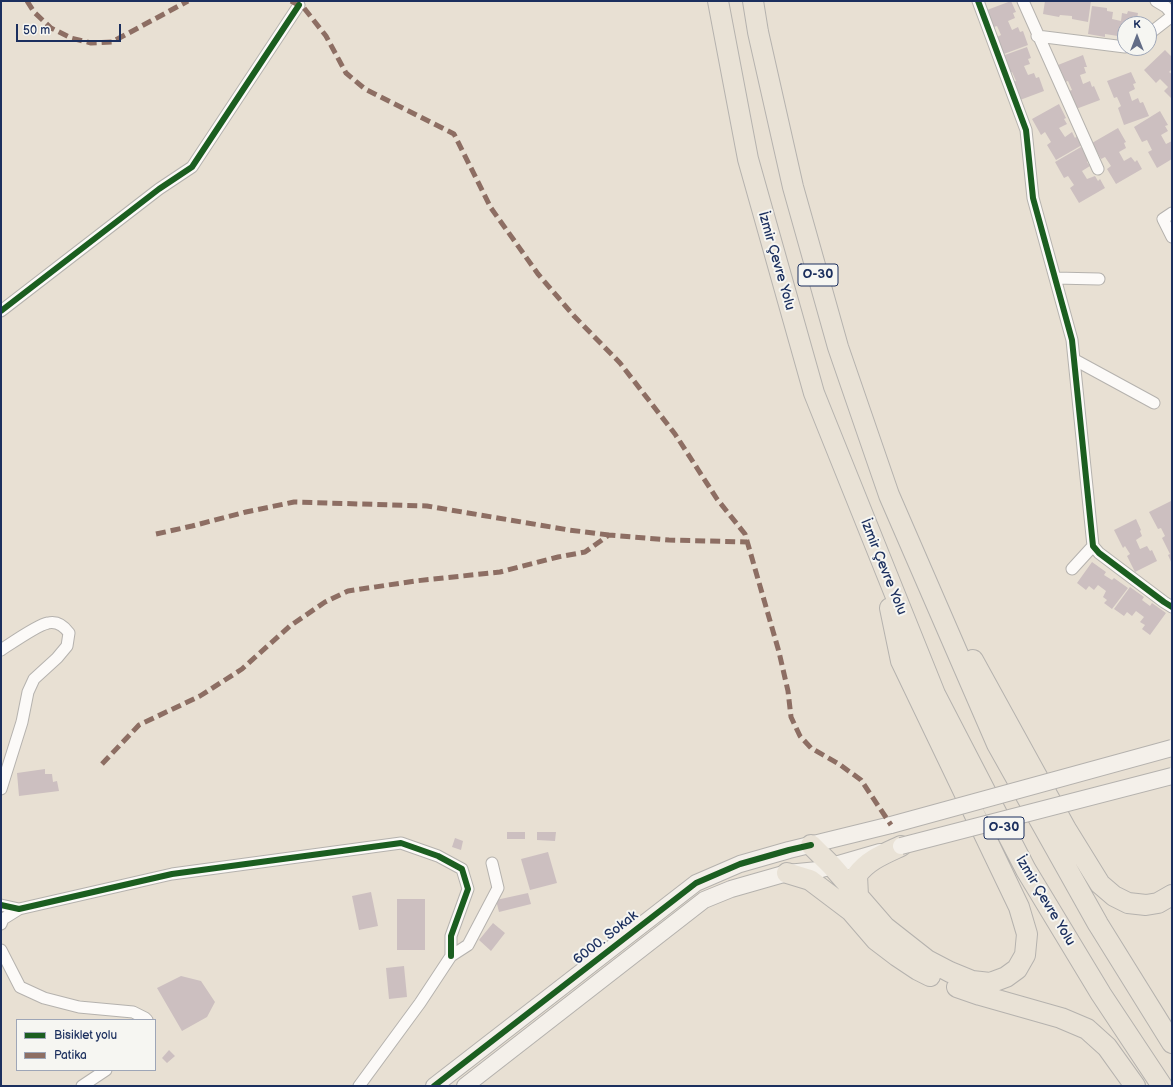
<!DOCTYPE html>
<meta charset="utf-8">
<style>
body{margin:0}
#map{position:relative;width:1173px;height:1087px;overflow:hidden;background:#e8e0d3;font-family:"Balsamiq Sans",sans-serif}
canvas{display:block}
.frame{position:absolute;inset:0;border:2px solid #1b2f5e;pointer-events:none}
.legend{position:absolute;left:16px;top:1019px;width:140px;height:52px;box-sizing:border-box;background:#f6f6f2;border:1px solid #9ea6b7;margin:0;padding:5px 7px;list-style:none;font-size:12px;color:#1b2f5e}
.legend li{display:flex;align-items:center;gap:8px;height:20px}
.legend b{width:20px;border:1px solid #9ea6b7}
.north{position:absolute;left:1117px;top:16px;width:40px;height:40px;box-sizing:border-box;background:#f6f6f2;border:1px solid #9ea6b7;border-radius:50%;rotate:0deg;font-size:11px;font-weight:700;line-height:16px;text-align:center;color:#1b2f5e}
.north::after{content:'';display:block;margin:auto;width:14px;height:18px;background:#636d87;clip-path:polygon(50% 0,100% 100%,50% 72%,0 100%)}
.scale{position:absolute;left:16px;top:24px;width:105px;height:18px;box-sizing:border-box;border:2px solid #1b2f5e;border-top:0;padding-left:5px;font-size:12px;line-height:14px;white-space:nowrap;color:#1b2f5e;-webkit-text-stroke:3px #f6f6f2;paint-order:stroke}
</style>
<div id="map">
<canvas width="1173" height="1087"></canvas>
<div class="frame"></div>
<ul class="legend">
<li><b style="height:5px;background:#1b5e20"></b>Bisiklet yolu</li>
<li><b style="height:5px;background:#8d6e63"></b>Patika</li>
</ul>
<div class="north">K</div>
<div class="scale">50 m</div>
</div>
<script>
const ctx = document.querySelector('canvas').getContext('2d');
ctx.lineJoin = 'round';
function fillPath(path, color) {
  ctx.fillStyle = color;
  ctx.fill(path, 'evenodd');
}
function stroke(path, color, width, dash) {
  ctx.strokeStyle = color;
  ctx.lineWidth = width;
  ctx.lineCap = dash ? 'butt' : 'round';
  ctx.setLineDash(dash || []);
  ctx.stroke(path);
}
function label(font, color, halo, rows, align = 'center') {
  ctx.font = font + ' "Balsamiq Sans",sans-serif';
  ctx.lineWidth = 4;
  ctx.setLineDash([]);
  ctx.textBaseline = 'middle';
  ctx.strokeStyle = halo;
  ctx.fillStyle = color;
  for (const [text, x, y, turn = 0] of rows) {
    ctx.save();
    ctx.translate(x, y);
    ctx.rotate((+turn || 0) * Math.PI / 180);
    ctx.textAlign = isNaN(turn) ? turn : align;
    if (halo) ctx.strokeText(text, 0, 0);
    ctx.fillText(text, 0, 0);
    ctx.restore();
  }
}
fillPath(new Path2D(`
 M 1011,1 L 1016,12 L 1013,13 L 1015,18 L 1008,21 L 1012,30 L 1018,27 L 1020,32 L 1023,31 L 1028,45 L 1004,54 L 997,37 L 1001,35 L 997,26 L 994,27 L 987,10 Z
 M 1045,1 L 1091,1 L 1088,22 L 1072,19 L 1072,16 L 1060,15 L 1059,17 L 1043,14 Z
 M 1092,6 L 1107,8 L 1107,11 L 1113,12 L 1112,19 L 1121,21 L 1122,13 L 1127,14 L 1128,11 L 1138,13 L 1136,24 L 1125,24 L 1125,40 L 1117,39 L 1118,36 L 1105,34 L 1105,37 L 1088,34 Z
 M 1027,47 L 1031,58 L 1028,59 L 1030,64 L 1024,66 L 1028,75 L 1034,73 L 1036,78 L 1039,77 L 1044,91 L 1020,100 L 1013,82 L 1016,81 L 1012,72 L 1009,73 L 1002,56 Z
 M 1165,50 L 1172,57 L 1172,69 L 1169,72 L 1172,74 L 1172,99 L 1164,91 L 1168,87 L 1160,79 L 1156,83 L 1144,70 Z
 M 1083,55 L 1087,67 L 1084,67 L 1086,73 L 1080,75 L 1083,84 L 1090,81 L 1092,87 L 1094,86 L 1100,100 L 1076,109 L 1069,91 L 1072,90 L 1068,81 L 1065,82 L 1058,65 Z
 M 1131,72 L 1136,83 L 1133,84 L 1135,89 L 1129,92 L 1132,101 L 1138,98 L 1140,103 L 1143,102 L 1149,116 L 1124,125 L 1118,108 L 1121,106 L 1117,97 L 1114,98 L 1107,81 Z
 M 1059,104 L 1066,118 L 1064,119 L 1067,124 L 1059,128 L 1065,137 L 1072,132 L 1075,138 L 1077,136 L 1082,145 L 1056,160 L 1047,145 L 1051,142 L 1045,132 L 1041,135 L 1032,119 Z
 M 1160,111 L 1168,125 L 1165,126 L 1168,131 L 1161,135 L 1166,144 L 1172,141 L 1172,159 L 1157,168 L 1148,152 L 1152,150 L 1147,140 L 1142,142 L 1134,127 Z
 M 1118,128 L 1126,142 L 1124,143 L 1126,148 L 1119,152 L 1124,161 L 1131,157 L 1135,162 L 1137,160 L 1142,169 L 1116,184 L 1107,169 L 1111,166 L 1105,157 L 1101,159 L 1092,143 Z
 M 1081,147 L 1089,160 L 1087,162 L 1090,166 L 1082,171 L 1087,179 L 1095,176 L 1098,181 L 1100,179 L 1105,188 L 1079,203 L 1070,188 L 1074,185 L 1068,176 L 1064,178 L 1055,162 Z
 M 1171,501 L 1172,503 L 1172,521 L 1171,522 L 1172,524 L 1172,564 L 1168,555 L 1170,554 L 1162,538 L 1165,536 L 1161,528 L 1158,529 L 1149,512 Z
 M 1136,519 L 1141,530 L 1140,531 L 1142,536 L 1136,540 L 1140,549 L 1147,546 L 1150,551 L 1152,550 L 1157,561 L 1135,572 L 1127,556 L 1130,554 L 1125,546 L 1123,548 L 1114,530 Z
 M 1092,562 L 1106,572 L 1104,575 L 1112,580 L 1114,578 L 1128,588 L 1112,609 L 1104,603 L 1107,600 L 1103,597 L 1106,591 L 1098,585 L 1094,590 L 1089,586 L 1086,590 L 1077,583 Z
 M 1130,587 L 1144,597 L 1142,600 L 1150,606 L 1152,603 L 1166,613 L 1150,635 L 1142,629 L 1145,625 L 1140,622 L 1144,617 L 1136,611 L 1132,616 L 1127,612 L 1124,616 L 1114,609 Z
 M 45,769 L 45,774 L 52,774 L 53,782 L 57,781 L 59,791 L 19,796 L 17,773 Z
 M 507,832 L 525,832 L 525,839 L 507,839 Z
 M 537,832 L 556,832 L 555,841 L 537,840 Z
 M 455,838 L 463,841 L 461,850 L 452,847 Z
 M 548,852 L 557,883 L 530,890 L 521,859 Z
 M 371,892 L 378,926 L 359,930 L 352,896 Z
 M 528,893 L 531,904 L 499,912 L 496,900 Z
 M 397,899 L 425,899 L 425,950 L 397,950 Z
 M 493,923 L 505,933 L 491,951 L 479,940 Z
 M 404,966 L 407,997 L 389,999 L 386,968 Z
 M 181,976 L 201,981 L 215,1002 L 207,1017 L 182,1031 L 157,988 Z
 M 169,1050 L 175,1056 L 167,1063 L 162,1058 Z`), '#ccbfc0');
const street = new Path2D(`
 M 978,1 L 1026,130 L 1033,198 L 1072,340 L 1093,546 L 1099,553 L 1164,602 L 1172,607
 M 1023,1 L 1098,169
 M 1156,1 L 1166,7 L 1172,14
 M 1149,34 L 1172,16
 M 1037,36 L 1125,47
 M 1172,213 L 1163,219 L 1172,237
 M 1055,278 L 1099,279
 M 1,311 L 159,189 L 192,167 L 299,5
 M 1075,360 L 1154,403
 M 1072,569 L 1093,546
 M 1,650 C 12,643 37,625 48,623 C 57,621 64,626 69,633 L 67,646 L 57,658 L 34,679 L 28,692 L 22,722 L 1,789
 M 1,905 L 19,909 L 172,874 L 401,843 L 438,856 L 462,869 L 468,889 L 451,936 L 451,956
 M 1,924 L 3,919 L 19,909
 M 1,950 L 20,987 L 44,998 L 79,1007 L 133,1012 L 145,1018 L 147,1020
 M 82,1086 L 106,1070
 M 359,1086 L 420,1003 L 451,956 L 468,945 L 498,888 L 492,863`);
const secondary = new Path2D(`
 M 434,1086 L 696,883 L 740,864 L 789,850 L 891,825
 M 465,1086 L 704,900 L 731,889 L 787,873 L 818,870 L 880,852`);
const highway = new Path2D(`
 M 718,1 L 748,159 L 814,393 L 935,694 L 1026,870 L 1101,994 L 1162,1086
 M 753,1 L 758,32 L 793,187 L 838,347 L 889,495 L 997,744 L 1098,924 L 1172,1043
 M 973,660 L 1066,829 L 1100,884 L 1114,896 L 1128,903 L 1146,905 L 1158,903 L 1172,895
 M 811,845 L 832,866 L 885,927 L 927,960 L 950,972 L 972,981 L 990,983 L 1006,977 L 1017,969 L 1025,955 L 1027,934 L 1019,907 L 901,661 L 890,608
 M 787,873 L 810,880 L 851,911 L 876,940 L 897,956 L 918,970 L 930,976
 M 858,896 L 857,875 C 868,860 884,854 901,846
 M 957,987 L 980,995 L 1061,1018 L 1087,1029 L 1107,1047 L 1135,1086`);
stroke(street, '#b5b2ae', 13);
stroke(secondary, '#b5b2ae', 18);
stroke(highway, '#b5b2ae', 22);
stroke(street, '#fcfaf8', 11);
stroke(secondary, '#f4f0ea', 16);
stroke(highway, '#e9e2d6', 20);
const secondaryBridge = new Path2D(`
 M 891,825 L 1172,748
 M 901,846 L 1172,776`);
stroke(secondaryBridge, '#b5b2ae', 18, []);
stroke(secondaryBridge, '#f4f0ea', 16);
stroke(new Path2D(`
 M 27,1 L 34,12 L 51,28 L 71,38 L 91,43 L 112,42 L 188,1
 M 291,1 L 304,8 L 326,36 L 346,73 L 365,89 L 454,134 L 491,208 L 538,274 L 574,316 L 620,363 L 675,434 L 717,499 L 745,534 L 779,652 L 788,691 L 791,717 L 800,736 L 811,748 L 839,764 L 861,780 L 891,825
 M 156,534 L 192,526 L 246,512 L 294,502 L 427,506 L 569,530 L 609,535
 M 102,764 L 139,725 L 200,696 L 242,669 L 290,626 L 325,602 L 348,591 L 415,581 L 500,572 L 558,557 L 585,552 L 609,535 L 669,540 L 747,542`), '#8d6e63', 5, [10, 5]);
stroke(new Path2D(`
 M 978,1 L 1026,130 L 1033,198 L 1072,340 L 1093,546 L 1099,553 L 1164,602 L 1172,607
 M 1,311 L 159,189 L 192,167 L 299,5
 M 1,905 L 19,909 L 172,874 L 401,843 L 438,856 L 462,869 L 468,889 L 451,936 L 451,956
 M 434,1086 L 696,883 L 740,864 L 789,850 L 811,845`), '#1b5e20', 6);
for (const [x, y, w] of [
 [818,275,40],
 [1004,828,40]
]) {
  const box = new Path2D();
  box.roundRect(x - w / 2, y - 11, w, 22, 3);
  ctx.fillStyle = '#f6f6f2';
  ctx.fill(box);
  stroke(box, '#1b2f5e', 1);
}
label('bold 13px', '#1b2f5e', null, [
 ["O-30",818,275],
 ["O-30",1004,828]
]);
label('14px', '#1b2f5e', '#f6f6f2', [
 ["İzmir Çevre Yolu",776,261,74],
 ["İzmir Çevre Yolu",883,567,68],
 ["İzmir Çevre Yolu",1045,901,59],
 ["6000. Sokak",606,938,-38]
]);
</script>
